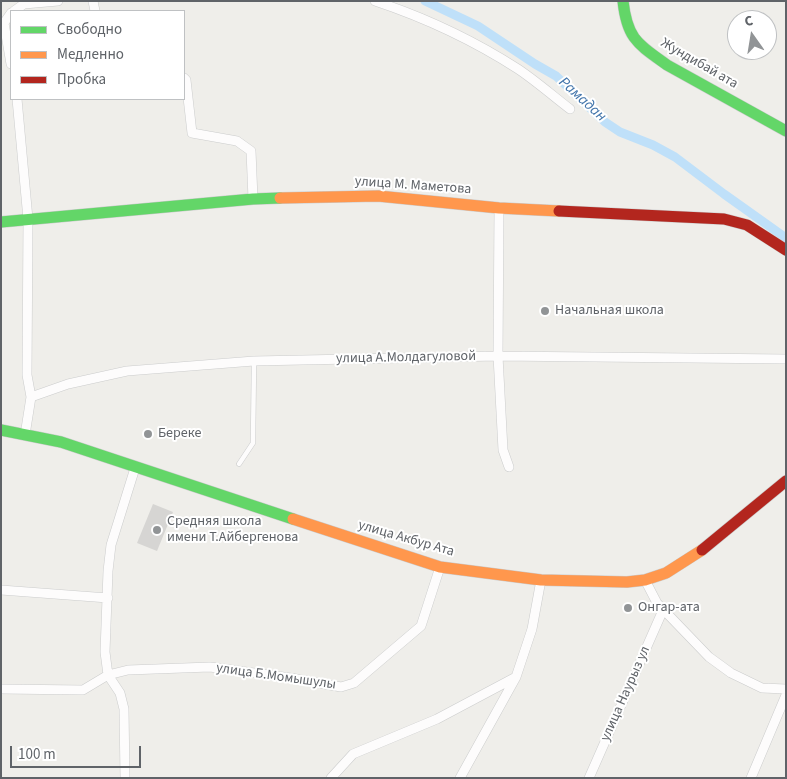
<!DOCTYPE html>
<meta charset="utf-8">
<style>
body{margin:0}
#map{position:relative;width:787px;height:779px;overflow:hidden;background:#efeeea;font-family:"Source Sans 3",sans-serif}
canvas{display:block}
.frame{position:absolute;inset:0;border:2px solid #5f6368;pointer-events:none}
.legend{position:absolute;left:10px;top:10px;width:175px;height:90px;box-sizing:border-box;background:#fff;border:1px solid #bfc1c3;margin:0;padding:6px 9px;list-style:none;font-size:15px;color:#5f6368}
.legend li{display:flex;align-items:center;gap:10px;height:25px}
.legend b{width:25px;border:1px solid #bfc1c3}
.north{position:absolute;left:727px;top:10px;width:50px;height:50px;box-sizing:border-box;background:#fff;border:1px solid #bfc1c3;border-radius:50%;rotate:347deg;font-size:14px;font-weight:700;line-height:20px;text-align:center;color:#5f6368}
.north::after{content:'';display:block;margin:auto;width:18px;height:22px;background:#919496;clip-path:polygon(50% 0,100% 100%,50% 72%,0 100%)}
.scale{position:absolute;left:10px;top:746px;width:131px;height:22px;box-sizing:border-box;border:2px solid #5f6368;border-top:0;padding-left:6px;font-size:15px;line-height:18px;white-space:nowrap;color:#5f6368;-webkit-text-stroke:4px #fff;paint-order:stroke}
</style>
<div id="map">
<canvas width="787" height="779"></canvas>
<div class="frame"></div>
<ul class="legend">
<li><b style="height:6px;background:#63d668"></b>Свободно</li>
<li><b style="height:6px;background:#ff974d"></b>Медленно</li>
<li><b style="height:6px;background:#b3261e"></b>Пробка</li>
</ul>
<div class="north">С</div>
<div class="scale">100 m</div>
</div>
<script>
const ctx = document.querySelector('canvas').getContext('2d');
ctx.lineJoin = 'round';
function stroke(path, color, width, dash) {
  ctx.strokeStyle = color;
  ctx.lineWidth = width;
  ctx.lineCap = dash ? 'butt' : 'round';
  ctx.setLineDash(dash || []);
  ctx.stroke(path);
}
function fillPath(path, color) {
  ctx.fillStyle = color;
  ctx.fill(path, 'evenodd');
}
function label(font, color, halo, rows, align = 'center') {
  ctx.font = font + ' "Source Sans 3",sans-serif';
  ctx.lineWidth = 4;
  ctx.setLineDash([]);
  ctx.textBaseline = 'middle';
  ctx.strokeStyle = halo;
  ctx.fillStyle = color;
  for (const [text, x, y, turn = 0] of rows) {
    ctx.save();
    ctx.translate(x, y);
    ctx.rotate((+turn || 0) * Math.PI / 180);
    ctx.textAlign = isNaN(turn) ? turn : align;
    if (halo) ctx.strokeText(text, 0, 0);
    ctx.fillText(text, 0, 0);
    ctx.restore();
  }
}
stroke(new Path2D(`
 M 425,1 L 478,26 L 535,64 L 556,76 L 605,122 L 620,132 L 653,145 L 675,157 L 724,194 L 786,238`), '#bfe0f9', 9);
fillPath(new Path2D(`
 M 153,504 L 173,512 L 157,551 L 137,543 Z`), '#d6d5d3');
const lane = new Path2D(`
 M 239,464 L 253,443 L 254,361`);
const street = new Path2D(`
 M 93,1 L 95,11
 M 375,1 C 426,18 473,40 518,69 C 536,81 553,96 570,109
 M 14,11 L 24,4 L 58,1
 M 11,13 L 4,23 L 11,64
 M 184,78 L 186,80 L 192,133 L 237,141 L 251,151 L 253,199
 M 17,99 L 28,219 L 27,375 L 31,397 L 25,435
 M 499,208 L 498,356 L 503,450 L 509,467
 M 31,397 L 68,384 L 127,371 L 254,361 L 498,356 L 786,359
 M 645,580 L 657,603 L 709,657 L 731,673 L 762,688 L 786,689
 M 1,590 L 108,598
 M 1,689 L 83,690 L 108,675 L 128,670 L 210,667 L 291,678 L 341,687 L 354,683 L 421,626 L 440,567
 M 125,778 L 124,709 L 120,693 L 108,675 L 105,652 L 108,571 L 111,545 L 135,468
 M 331,778 L 353,754 L 437,719 L 516,677
 M 460,778 L 516,677 L 532,629 L 541,580
 M 589,778 L 663,610
 M 751,778 L 786,695`);
const fast = new Path2D(`
 M 623,1 C 627,39 638,44 667,65 L 786,131
 M 1,222 L 253,199 L 280,198
 M 1,430 L 61,442 L 293,519`);
const slow = new Path2D(`
 M 280,198 L 378,196 L 499,208 L 559,211
 M 293,519 L 440,567 L 541,580 L 627,582 L 645,580 L 666,573 L 702,550`);
const jam = new Path2D(`
 M 559,211 L 724,219 L 747,225 L 786,250
 M 702,550 L 786,481`);
stroke(lane, '#cbcccc', 5.5);
stroke(street, '#cbcccc', 10);
stroke(fast, '#cacacb', 12);
stroke(slow, '#cacacb', 12);
stroke(jam, '#cacacb', 12);
stroke(lane, '#fdfcfc', 4.5);
stroke(street, '#fdfcfc', 9);
stroke(fast, '#63d668', 11);
stroke(slow, '#ff974d', 11);
stroke(jam, '#b3261e', 11);
for (const [x, y, r, color] of [
 [545,311,5,"#919496"],
 [148,434,5,"#919496"],
 [157,530,5,"#919496"],
 [628,608,5,"#919496"]
]) {
  const dot = new Path2D();
  dot.arc(x, y, r, 0, 2 * Math.PI);
  ctx.fillStyle = color;
  ctx.fill(dot);
  stroke(dot, '#fff', 2);
}
label('14px', '#5f6368', '#fff', [
 ["Жундибай ата",699,64,30],
 ["улица М. Маметова",413,186,4],
 ["улица А.Молдагуловой",406,358,-1],
 ["улица Акбур Ата",406,539,16],
 ["улица Б.Момышулы",276,677,8],
 ["улица Наурыз ул",626,694,-66]
]);
label('14px', '#5f6368', '#fff', [
 ["Начальная школа",555,311],
 ["Береке",158,434],
 ["Средняя школа",167,522],
 ["имени Т.Айбергенова",167,538],
 ["Онгар-ата",638,608]
], 'left');
label('italic 15px', '#4174aa', '#fff', [
 ["Рамадан",582,100,42]
]);
</script>
